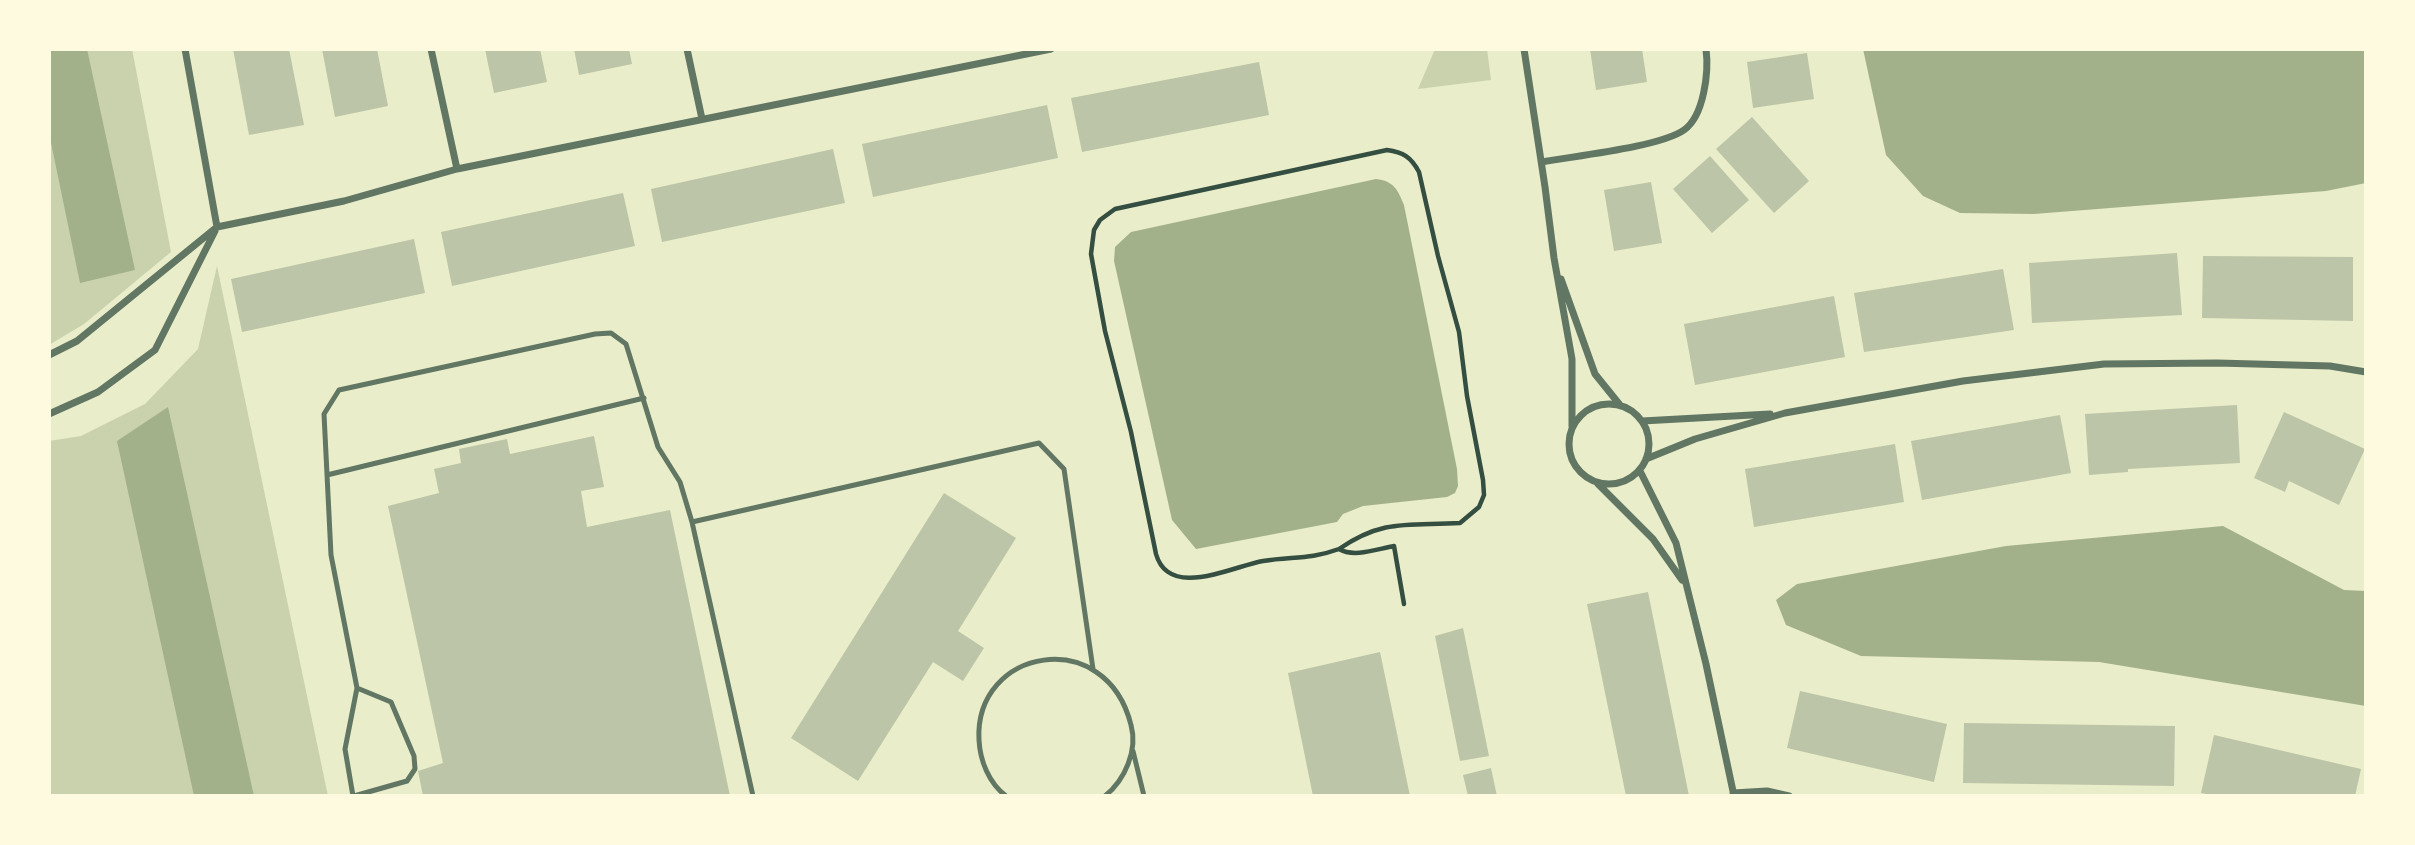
<!DOCTYPE html>
<style>
body{margin:0}
#map{position:relative;width:2415px;height:845px;overflow:hidden;background:#e9edc9;font-family:"Sofia Sans Condensed",sans-serif}
canvas{display:block}
.frame{position:absolute;inset:0;border:51px solid #fefae0;pointer-events:none}
</style>
<div id="map">
<canvas width="2415" height="845"></canvas>
<div class="frame"></div>
</div>
<script>
const ctx = document.querySelector('canvas').getContext('2d');
ctx.lineJoin = 'round';
function fillPath(path, color) {
  ctx.fillStyle = color;
  ctx.fill(path, 'evenodd');
}
function stroke(path, color, width, dash) {
  ctx.strokeStyle = color;
  ctx.lineWidth = width;
  ctx.lineCap = dash ? 'butt' : 'round';
  ctx.setLineDash(dash || []);
  ctx.stroke(path);
}
fillPath(new Path2D(`
 M 49,49 L 132,49 L 171,252 L 84,324 L 49,345 Z
 M 1435,49 L 1487,49 L 1491,80 L 1418,89 Z
 M 217,266 L 328,796 L 49,796 L 49,441 L 81,436 L 145,404 L 198,349 Z`), '#cad2ad');
fillPath(new Path2D(`
 M 49,49 L 87,49 L 135,270 L 80,283 L 49,133 Z
 M 1863,49 L 2366,49 L 2366,183 L 2326,191 L 2034,214 L 1960,213 L 1923,196 L 1886,155 Z
 M 1376,179 C 1394,181 1398,190 1404,205 L 1457,469 L 1458,486 L 1455,493 L 1447,497 L 1363,506 L 1343,514 L 1337,522 L 1196,549 L 1172,520 L 1114,261 L 1115,247 L 1131,232 Z
 M 168,407 L 254,796 L 194,796 L 117,441 Z
 M 2223,526 L 2344,590 L 2366,591 L 2366,706 L 2099,662 L 1861,656 L 1786,625 L 1776,600 L 1797,584 L 2006,546 Z`), '#a3b18a');
fillPath(new Path2D(`
 M 233,49 L 289,49 L 304,125 L 249,135 Z
 M 322,49 L 377,49 L 388,106 L 335,117 Z
 M 485,49 L 540,49 L 547,82 L 494,93 Z
 M 574,49 L 629,49 L 632,64 L 579,75 Z
 M 1590,49 L 1642,49 L 1647,82 L 1596,90 Z
 M 1807,53 L 1814,99 L 1753,108 L 1747,62 Z
 M 1259,62 L 1269,115 L 1082,152 L 1071,98 Z
 M 1047,105 L 1058,158 L 873,197 L 862,144 Z
 M 1752,117 L 1809,181 L 1774,213 L 1716,149 Z
 M 833,149 L 845,203 L 662,242 L 651,189 Z
 M 1710,156 L 1749,200 L 1712,233 L 1673,189 Z
 M 1651,182 L 1662,243 L 1614,251 L 1604,190 Z
 M 623,193 L 635,246 L 452,286 L 441,232 Z
 M 414,239 L 425,293 L 242,332 L 231,279 Z
 M 2177,253 L 2182,315 L 2032,323 L 2029,263 Z
 M 2203,256 L 2353,257 L 2353,321 L 2202,318 Z
 M 2003,269 L 2014,330 L 1864,352 L 1854,293 Z
 M 1834,296 L 1845,357 L 1695,385 L 1684,324 Z
 M 2237,405 L 2240,463 L 2128,469 L 2128,472 L 2089,475 L 2085,414 Z
 M 2284,412 L 2365,449 L 2339,505 L 2289,481 L 2285,492 L 2254,478 Z
 M 2060,415 L 2071,473 L 1922,500 L 1911,441 Z
 M 594,436 L 604,487 L 581,491 L 587,527 L 670,510 L 730,796 L 423,796 L 418,771 L 443,763 L 388,506 L 439,493 L 434,469 L 461,463 L 459,449 L 507,439 L 510,454 Z
 M 1895,444 L 1904,502 L 1754,527 L 1745,469 Z
 M 944,493 L 1016,538 L 958,631 L 984,648 L 963,681 L 933,662 L 858,781 L 791,738 Z
 M 1648,592 L 1689,796 L 1626,796 L 1587,604 Z
 M 1463,628 L 1489,756 L 1460,761 L 1435,636 Z
 M 1380,652 L 1410,796 L 1313,796 L 1288,673 Z
 M 1800,691 L 1947,724 L 1934,782 L 1787,748 Z
 M 1964,723 L 2175,726 L 2174,786 L 1963,783 Z
 M 2214,735 L 2361,769 L 2355,796 L 2216,796 L 2201,793 Z
 M 1491,768 L 1497,796 L 1468,796 L 1463,775 Z`), '#bcc5a7');
stroke(new Path2D(`
 M 1339,549 C 1384,518 1410,526 1460,523 L 1479,507 L 1484,495 L 1483,480 L 1467,396 L 1459,332 L 1438,256 L 1419,172 C 1411,157 1403,152 1387,150 L 1115,209 L 1100,220 L 1094,230 L 1091,254 L 1105,331 L 1131,432 L 1156,554 C 1169,600 1233,566 1263,561 C 1292,556 1309,560 1339,549 C 1354,558 1377,549 1394,546 L 1404,604`), '#344e41', 4.5);
stroke(new Path2D(`
 M 327,475 L 644,398
 M 692,522 L 1039,443 L 1064,469 L 1093,669
 M 1133,751 L 1144,796
 M 353,796 L 345,749 L 357,688 L 331,555 L 324,414 L 339,390 L 595,334 L 611,333 L 626,344 L 658,447 L 680,482 L 692,522 L 753,796
 M 354,796 L 407,781 L 415,769 L 414,756 L 391,702 L 357,688
 M 1006,796 C 989,783 980,761 979,740 C 974,648 1106,624 1131,725 C 1138,750 1125,780 1105,796`), '#617663', 5);
stroke(new Path2D(`
 M 185,49 L 217,227
 M 431,49 L 457,169
 M 687,49 L 702,119
 M 1524,49 L 1545,187 L 1554,258 L 1572,359 L 1572,426
 M 1542,162 C 1574,156 1660,147 1684,130 C 1704,116 1709,72 1706,49
 M 1561,279 L 1595,374 L 1620,405
 M 49,355 L 77,341 L 217,227 L 344,201 L 457,169 L 1051,49
 M1569 444a40 40 0 1 1 80 0a40 40 0 1 1-80 0Z
 M 49,414 L 98,392 L 155,350 L 215,231
 M 1642,421 L 1770,414
 M 1646,459 L 1695,439 L 1785,413 L 1963,381 L 2104,364 L 2217,363 L 2330,366 L 2366,372
 M 1640,471 L 1676,543 L 1706,664 L 1734,796
 M 1598,484 L 1653,539 L 1682,580
 M 1733,793 L 1767,791 L 1789,796`), '#617663', 7);
</script>
